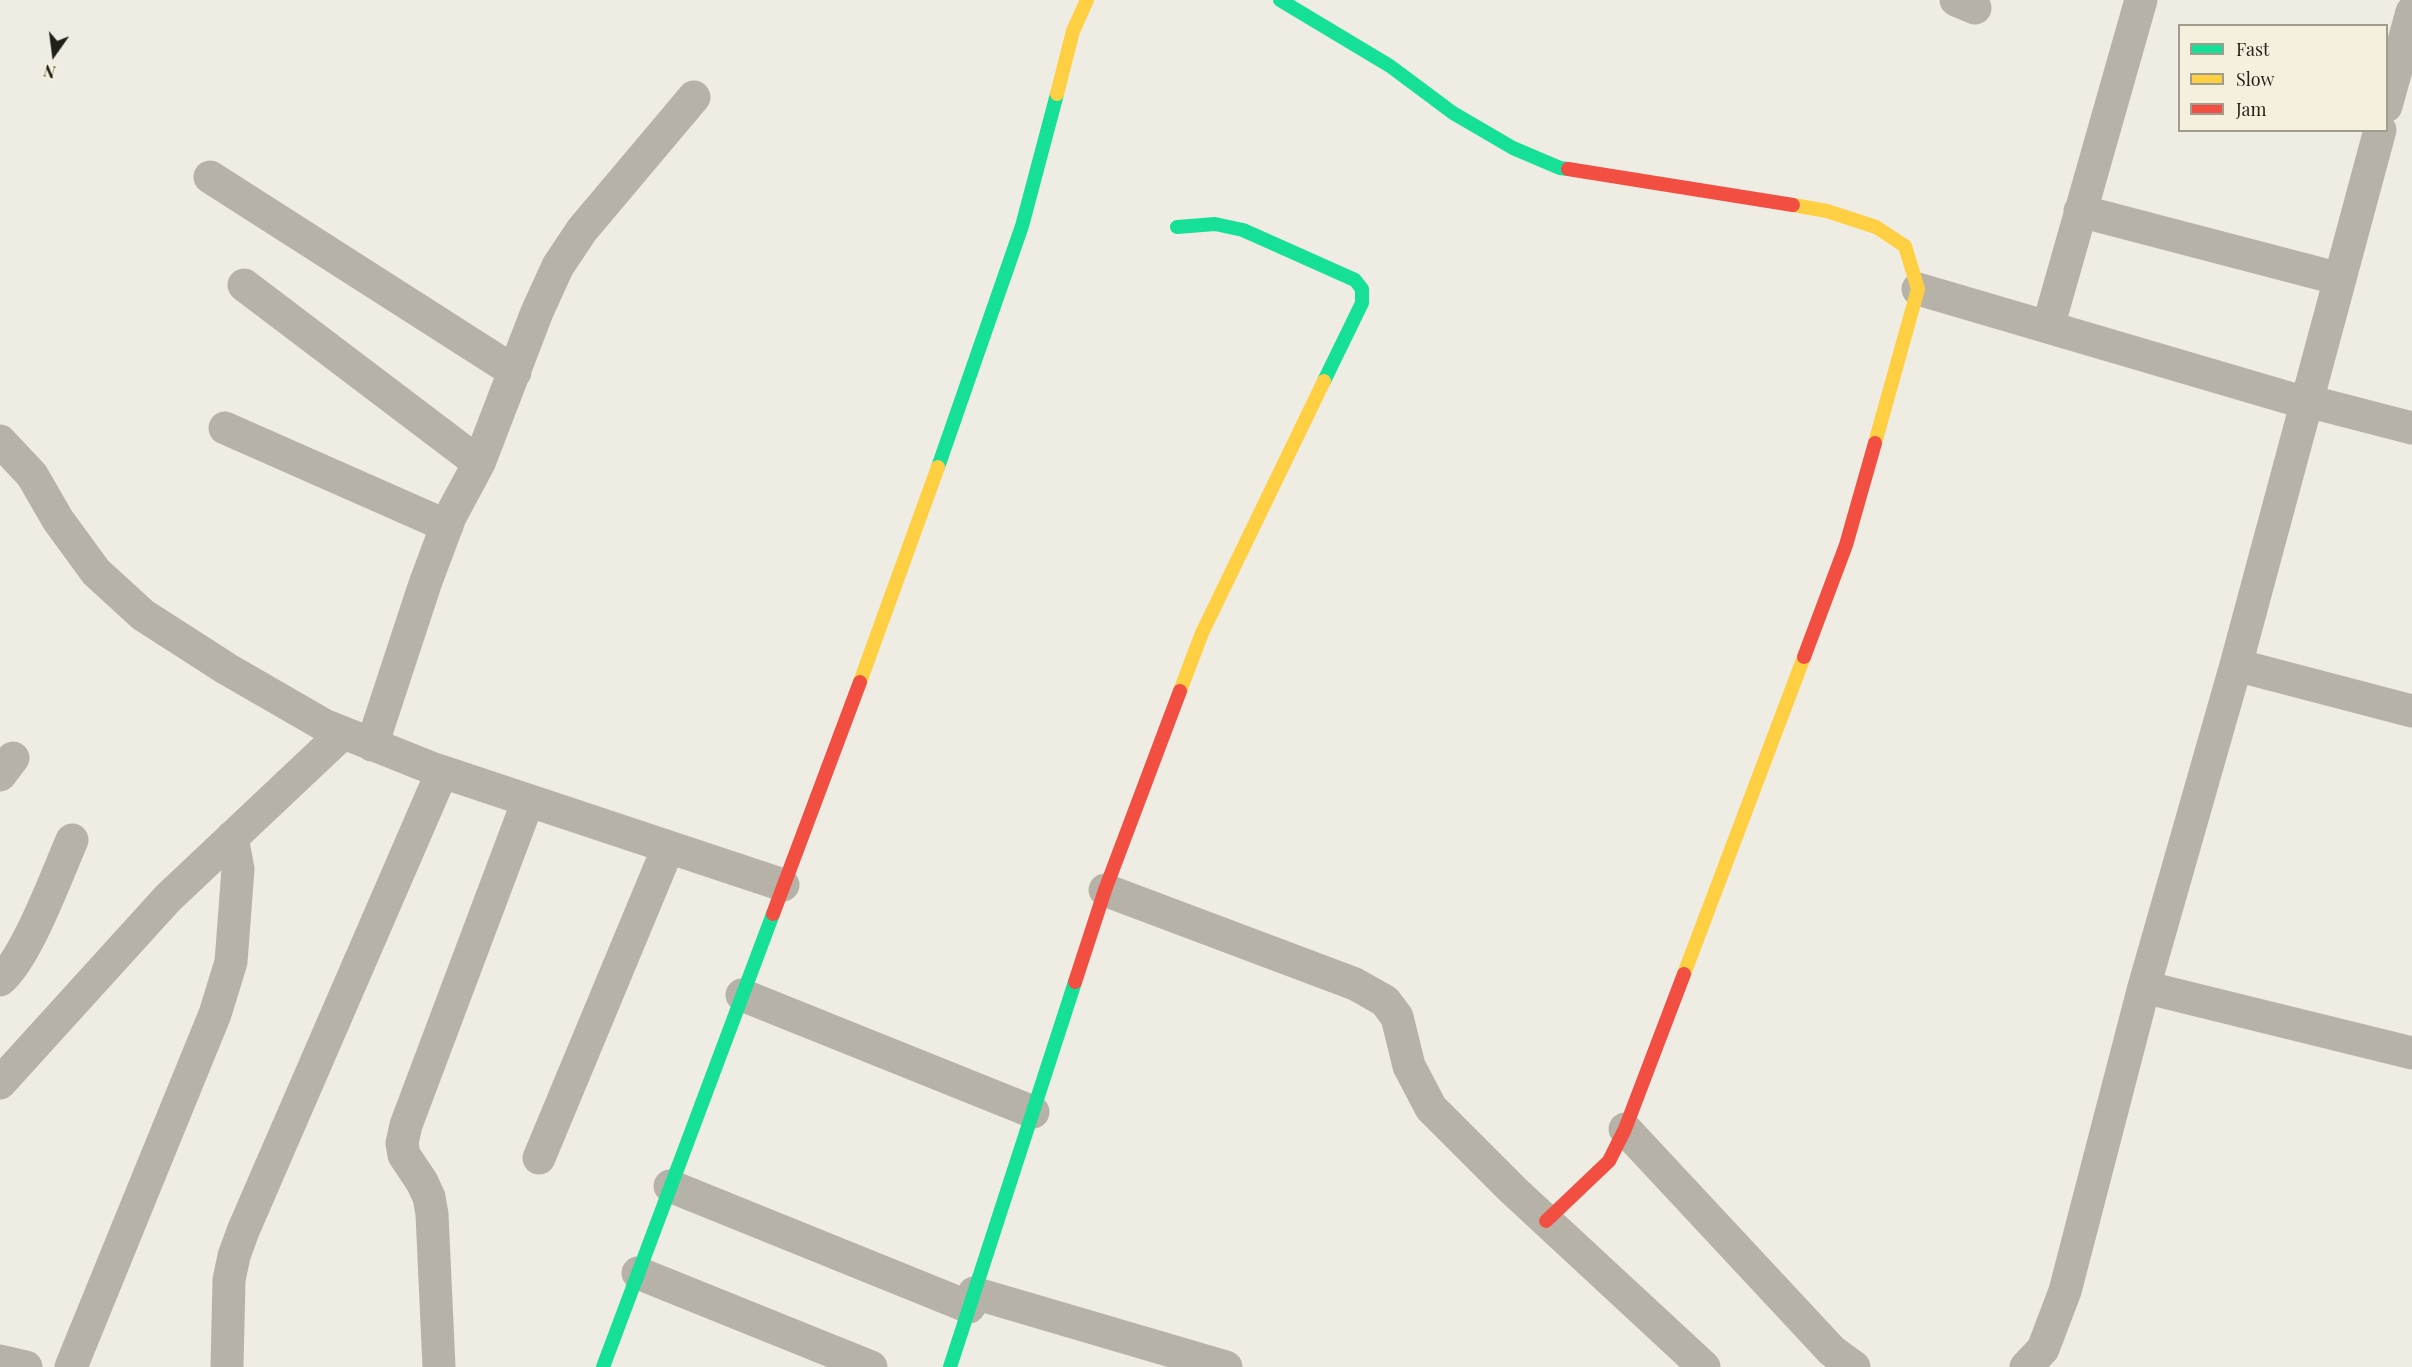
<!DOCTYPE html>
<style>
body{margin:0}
#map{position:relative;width:2412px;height:1367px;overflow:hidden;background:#efece3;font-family:"Playfair Display",serif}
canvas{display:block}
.legend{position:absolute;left:2178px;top:24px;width:210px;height:108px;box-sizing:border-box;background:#f5f0dd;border:2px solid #a09c8e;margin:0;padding:8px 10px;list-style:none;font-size:18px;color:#211f18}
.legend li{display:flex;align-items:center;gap:12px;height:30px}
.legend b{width:30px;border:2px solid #a09c8e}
.north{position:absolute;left:24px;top:24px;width:60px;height:60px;-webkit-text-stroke:4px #f5f0dd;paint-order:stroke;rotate:194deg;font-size:16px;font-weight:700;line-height:24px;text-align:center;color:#211f18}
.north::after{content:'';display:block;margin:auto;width:21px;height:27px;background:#211f18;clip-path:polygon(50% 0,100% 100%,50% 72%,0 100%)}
</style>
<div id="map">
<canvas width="2412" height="1367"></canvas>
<ul class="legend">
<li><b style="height:8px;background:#16e098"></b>Fast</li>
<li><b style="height:8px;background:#ffcf43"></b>Slow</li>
<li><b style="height:8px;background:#f24e42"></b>Jam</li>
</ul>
<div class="north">N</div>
</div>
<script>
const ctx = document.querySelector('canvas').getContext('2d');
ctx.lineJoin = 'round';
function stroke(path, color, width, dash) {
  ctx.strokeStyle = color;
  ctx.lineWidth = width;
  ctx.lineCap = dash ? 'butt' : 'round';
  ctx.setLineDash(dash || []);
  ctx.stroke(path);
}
stroke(new Path2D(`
 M 1956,0 L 1975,8
 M 2386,106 L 2412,12
 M 210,177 L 515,372
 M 2080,211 L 2340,279
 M 244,285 L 479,463
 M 1918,289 L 2306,403 L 2323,405 L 2412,428
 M 2048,327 L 2141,0
 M 225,428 L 447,526
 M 0,441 L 32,475 L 58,520 L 96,572 L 143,615 L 227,669 L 324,725 L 434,769 L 783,885
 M 2236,665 L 2412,711
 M 372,745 L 425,584 L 450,517 L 479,463 L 537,312 L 558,266 L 582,230 L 694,97
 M 0,775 L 13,758
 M 1105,890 L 1355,984 L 1385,1001 L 1397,1017 L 1409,1066 L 1431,1108 L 1513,1190 L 1704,1367
 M 0,980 C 26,959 57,875 72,840
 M 2144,987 L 2412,1053
 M 742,995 L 1033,1112
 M 0,1083 L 168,898 L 343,733
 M 1625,1129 L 1832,1351 L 1854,1367
 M 539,1158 L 668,848
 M 670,1186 L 969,1307
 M 638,1273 L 871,1367
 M 974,1293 L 1226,1367
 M 0,1361 L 26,1367
 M 71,1367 L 215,1014 L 231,962 L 238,869 L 232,837
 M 227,1367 L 229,1280 L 234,1256 L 243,1231 L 442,772
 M 439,1367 L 432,1214 L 429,1197 L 422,1182 L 404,1155 L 402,1143 L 406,1125 L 528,801
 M 2026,1367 L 2043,1349 L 2065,1291 L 2144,987 L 2236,665 L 2380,130`), '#b6b2a7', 33);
stroke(new Path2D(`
 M 1280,0 L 1390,66 L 1453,113 L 1513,148 L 1560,168 L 1568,169
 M 1177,227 L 1215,224 L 1243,230 L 1355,280 L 1362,289 L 1362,303 L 1324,381
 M 938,467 L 1022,226 L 1057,94
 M 603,1367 L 773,914
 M 950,1367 L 1075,982`), '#16e098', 14);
stroke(new Path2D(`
 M 1057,94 L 1073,31 L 1087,0
 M 1793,205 L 1827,211 L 1876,227 L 1905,246 L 1918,289 L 1875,443
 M 860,682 L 938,467
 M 1180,691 L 1202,633 L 1324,381
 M 1684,974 L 1804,657`), '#ffcf43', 14);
stroke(new Path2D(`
 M 1568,169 L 1793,205
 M 1804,657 L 1846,545 L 1875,443
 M 773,914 L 860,682
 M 1075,982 L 1105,890 L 1180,691
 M 1546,1221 L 1609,1161 L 1625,1129 L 1684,974`), '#f24e42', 14);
</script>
